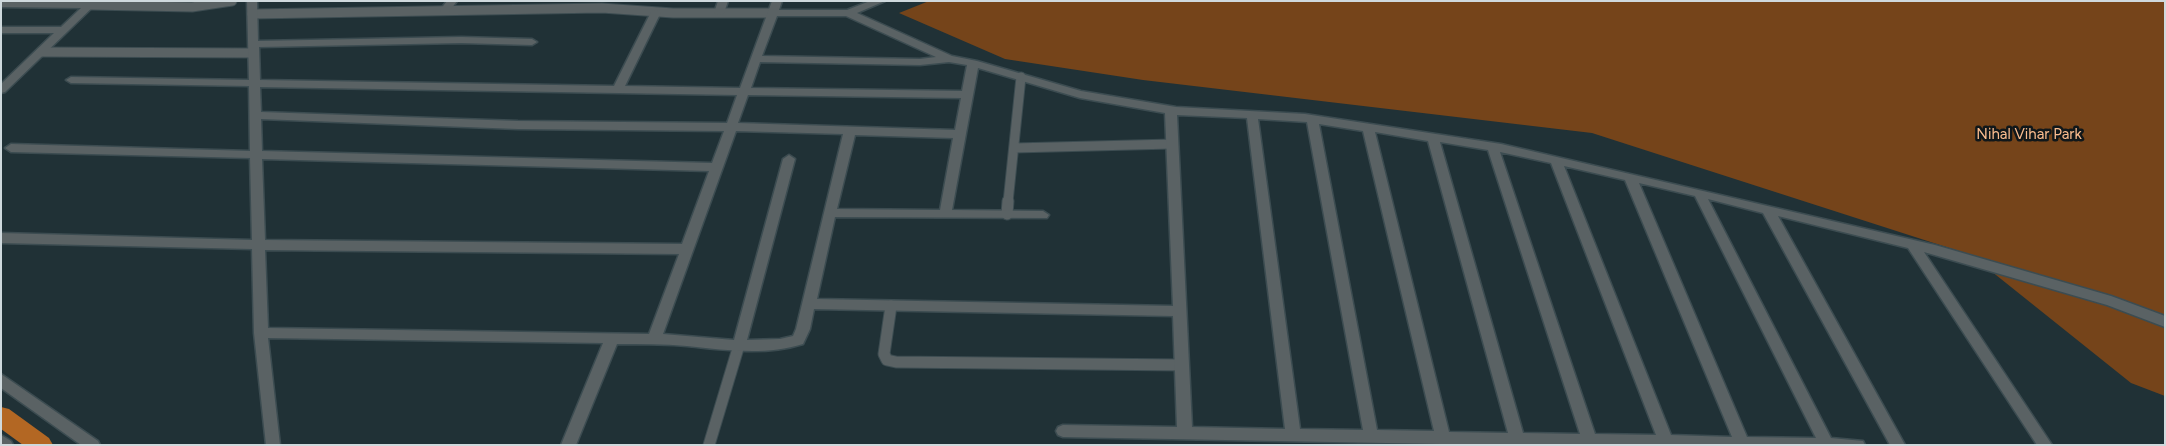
<!DOCTYPE html>
<style>
body{margin:0}
#map{position:relative;width:2166px;height:446px;overflow:hidden;background:#203136;font-family:Figtree,sans-serif}
canvas{display:block}
.frame{position:absolute;inset:0;border:2px solid #cfd9dd;pointer-events:none}
</style>
<div id="map">
<canvas width="2166" height="446"></canvas>
<div class="frame"></div>
</div>
<script>
const c = document.querySelector('canvas').getContext('2d');
c.lineJoin = 'round';
function fill(path, color) { c.fillStyle = color; c.fill(path, 'evenodd'); }
function stroke(path, color, width, dash) { c.strokeStyle = color; c.lineWidth = width; c.lineCap = dash ? 'butt' : 'round'; c.setLineDash(dash || []); c.stroke(path); }
function label(font, color, halo, rows, align = 'center') {
  c.font = font + ' Figtree,sans-serif'; c.lineWidth = 5; c.setLineDash([]); c.textBaseline = 'middle'; c.strokeStyle = halo; c.fillStyle = color; for (const [text, x, y, turn = 0] of rows) {
    c.save(); c.translate(x, y); c.rotate((+turn || 0) * Math.PI / 180); c.textAlign = isNaN(turn) ? turn : align; if (halo) c.strokeText(text, 0, 0); c.fillText(text, 0, 0); c.restore();
  }
}
fill(new Path2D(`
 M929 1H2165V396L2131 383 1971 255 1592 133 1143 80 1005 59 899 13Z`), '#75441a');
fill(new Path2D(`
 M1 407 9 409 49 438 53 445H23L1 429Z`), '#b36723');
const serviceFar1 = new Path2D(`
 M90 5 192 7 232 1
 M252 14 602 8 673 13H773
 M41 52 253 53
 M1014 148 1172 144
 M1008 202 1021 77`);
const service = new Path2D(`
 M1007 214 1008 201
 M891 306 884 354 887 360 896 362 1182 365
 M709 445 739 345`);
const minor = new Path2D(`
 M1 1 87 2 99 1 5 92 1 93V84L54 33H1V27H61L81 8 1 7Z
 M247 1H257L258 41 461 37 532 39 537 42 532 45 461 43 259 47 260 80 614 86 651 12 656 9 661 12 625 86 740 88 772 1H782L779 10H847L870 1H885L857 13 952 56 977 61 1081 91 1176 107 1305 114 1501 144 1935 245 2111 296 2165 316V327L2107 305 1924 252 2052 445H2037L1908 248 1778 216 1905 445H1890L1763 213 1708 199 1831 438 1863 441 1865 445H1493L1063 437 1058 435 1056 431 1058 427 1063 425 1177 427 1173 316 814 309 810 329 803 344C765 356 726 350 687 346 663 344 640 344 617 344L576 445H561L603 343 268 338 280 445H266L254 333 252 249 1 243V233L252 240 250 158 11 152 5 148 11 144 250 151 249 86 71 83 66 80 71 77 249 80ZM777 16H846L936 57 920 59 762 56ZM760 62 920 65 949 62 967 65 962 91 751 88ZM978 68 1080 98 1165 113 1173 306 817 299 835 217 1047 218 1049 215 1043 211 952 210ZM260 87 737 95 727 123 518 121 261 112ZM748 95 961 98 955 130 738 123ZM1177 115 1247 118 1285 429 1192 427ZM261 119 518 129 724 131 712 163 262 151ZM1258 119 1307 122 1363 430 1300 429ZM1319 124 1363 131 1434 431 1377 430ZM736 131 843 134 796 329 793 336 780 339 747 340 795 159 789 155 783 159 734 340 663 334ZM1375 132 1428 141 1508 433 1449 432ZM855 135 953 138 940 210 837 209ZM1440 142 1488 150 1580 434 1523 433ZM1500 152 1551 163 1656 435 1595 434ZM262 159 709 171 682 244 265 240ZM1564 166 1625 180 1732 437 1671 435ZM1639 183 1695 196 1816 438 1747 437ZM265 250 679 254 649 334 268 328Z
 M447 1H457L449 12H441L440 10Z
 M718 1H728L724 13 719 16 714 13Z`);
const tertiary = new Path2D(`
 M1 374 98 441 100 445H81L1 388Z
 M1 435 11 441 13 445H1Z`);
stroke(serviceFar1, '#3c4c51', 11);
stroke(service, '#3c4c51', 13);
stroke(minor, '#3c4c51', 3);
stroke(tertiary, '#3c4c51', 3);
stroke(serviceFar1, '#5a6264', 9);
stroke(service, '#5a6264', 11);
fill(minor, '#5a6264');
fill(tertiary, '#5a6264');
label('15px', '#fbbd8f', '#10171a', [
 ["Nihal Vihar Park",2029,135]
]);
</script>
